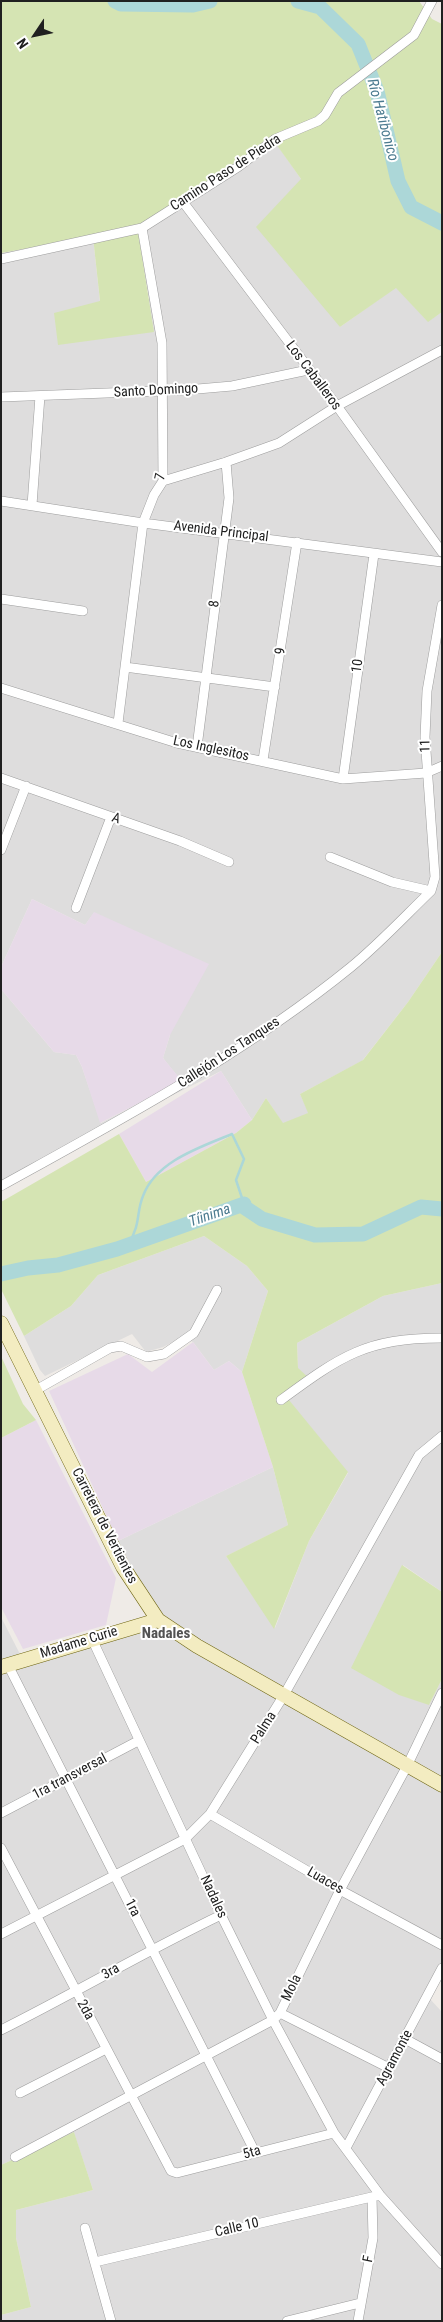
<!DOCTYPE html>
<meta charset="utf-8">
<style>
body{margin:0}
#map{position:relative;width:443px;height:2322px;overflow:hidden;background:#efebe7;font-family:"Roboto Condensed",sans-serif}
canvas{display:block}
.frame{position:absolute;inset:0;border:2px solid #202020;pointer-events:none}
.north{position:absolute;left:10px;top:10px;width:50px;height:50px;-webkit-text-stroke:4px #fff;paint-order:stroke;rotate:236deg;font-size:14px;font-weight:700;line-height:20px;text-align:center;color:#202020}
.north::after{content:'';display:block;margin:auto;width:18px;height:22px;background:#202020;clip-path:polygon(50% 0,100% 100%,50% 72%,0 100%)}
</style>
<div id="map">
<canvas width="443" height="2322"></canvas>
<div class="frame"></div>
<div class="north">N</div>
</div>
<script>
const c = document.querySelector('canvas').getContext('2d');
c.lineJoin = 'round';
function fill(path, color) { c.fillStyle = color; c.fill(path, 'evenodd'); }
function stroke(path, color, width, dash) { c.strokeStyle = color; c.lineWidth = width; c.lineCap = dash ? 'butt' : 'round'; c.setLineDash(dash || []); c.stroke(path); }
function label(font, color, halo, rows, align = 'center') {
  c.font = font + ' "Roboto Condensed",sans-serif'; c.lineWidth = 4; c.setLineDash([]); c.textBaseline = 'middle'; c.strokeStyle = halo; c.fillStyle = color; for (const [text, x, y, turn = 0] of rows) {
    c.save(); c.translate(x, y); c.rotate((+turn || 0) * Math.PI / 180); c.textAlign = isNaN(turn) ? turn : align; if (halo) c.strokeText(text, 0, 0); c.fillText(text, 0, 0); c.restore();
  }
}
fill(new Path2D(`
 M271 136 301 179 340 327 396 287 428 321 442 312V952L408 1002 362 1061 300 1094 309 1113 283 1124 266 1098 252 1120 221 1071 1 1181V989L54 1052 76 1055 82 1067 101 1123 181 1081 163 1058 170 1035 94 913 85 925 32 899 1 967V253L93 237 100 302 149 299 138 231Z
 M204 1236 247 1266 268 1291 242 1372 229 1361 214 1370 193 1342 183 1337 163 1347 146 1352 132 1334 45 1376 40 1370 24 1336 71 1306 98 1275Z
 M442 1283V1592L403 1565 429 1705 442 1679V1977L430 1999 442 2012V2321H1V2315L31 2307 16 2238V2210L93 2190 74 2133 1 2165V1617L22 1658 150 1620 118 1541 273 1467 288 1525 226 1556 275 1628 309 1541 348 1473 288 1400 298 1368 297 1343 383 1296Z`), '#dedddd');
fill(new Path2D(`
 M32 899 85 925 94 912 209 964 170 1035 163 1058 182 1081 100 1123 82 1067 76 1055 54 1052 1 989V967Z
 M221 1071 252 1120 236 1133 146 1182 119 1134Z
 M193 1342 214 1370 229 1361 242 1372 273 1467 118 1541 49 1391 128 1354 152 1372Z
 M36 1420 116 1578 106 1625 23 1649 1 1607V1438Z`), '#e7dae8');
fill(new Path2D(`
 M1 1H419L432 19 442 24V312L428 322 396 288 340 327 256 227 301 179 271 137 138 231 154 332 58 345 54 313 100 301 93 237 1 253Z
 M442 952V1283L383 1296 297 1343 298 1368 311 1380 289 1400 348 1472 309 1541 274 1629 226 1556 288 1525 273 1467 242 1372 268 1291 247 1266 204 1236 98 1275 71 1306 24 1336 1 1289V1202L119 1134 146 1182 236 1133 252 1120 266 1098 283 1123 308 1113 300 1094 363 1060 408 1002Z
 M1 1356 23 1404 36 1420 1 1438Z
 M402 1565 442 1592V1679L429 1705 399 1695 351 1668Z
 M74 2132 93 2190 16 2210V2238L31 2307 1 2315V2165Z`), '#d5e4b3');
stroke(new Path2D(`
 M129 1243C141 1223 136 1213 143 1196 156 1161 201 1147 232 1134L244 1159 236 1180 244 1204`), '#acd7d8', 2.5);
stroke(new Path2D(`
 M115 1 121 4 193 5 210 1
 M298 1 320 7 358 44 377 91 398 181 411 207 442 223
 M1 1274 28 1268 58 1265 117 1249 244 1204V1207L262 1219 315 1235 363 1234 421 1207 442 1209`), '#acd7d8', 15);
const street = new Path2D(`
 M183 202 337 406 442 552
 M1 259 142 228 238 167 275 139 318 121 325 115 338 93 414 35 432 1
 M1 397 186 390 232 386 308 370
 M163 481 226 462 279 443 337 406 442 350
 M1 501 143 523 442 562
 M32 505 40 396
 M1 599 83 611
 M125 667 275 687
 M1 688 177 743 343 779 426 773 442 766
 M118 723 143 523 154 495 163 481 162 343 142 228
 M197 747 229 498 226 462
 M263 760 297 542
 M1 778 180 841 229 862
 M343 779 374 554
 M1 850 26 786
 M330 857 392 882 431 891
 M76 908 111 817
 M1 1186C122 1119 244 1054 351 967 379 944 405 916 431 891L435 877 425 737 427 691 442 605
 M36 1390 110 1348 121 1346 147 1357 164 1354 194 1333 217 1290
 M281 1400C341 1356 366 1338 442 1338
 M92 1639 221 1915 273 2020 334 2133 380 2195 442 2264
 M8 1665 255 2152
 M1 1813 138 1741
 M210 1814 340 1890 442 1945
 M1 1848 171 2171 177 2173 334 2133
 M1 1934 185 1839 210 1814 284 1695 419 1455 442 1436
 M280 2013 389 2068
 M1 2030C75 1993 146 1951 221 1915
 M405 2039 442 2059
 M20 2093 106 2049
 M346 2148 442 1968
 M15 2157 273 2020 280 2013 340 1890 407 1766 442 1693
 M85 2228 111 2321
 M95 2262 380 2195
 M287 2321 360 2303
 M358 2321 373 2238 372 2197`);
const secondary = new Path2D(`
 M1 1323 123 1567 158 1620 197 1646 442 1785
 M1 1667 158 1620`);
stroke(street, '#9d9d9d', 10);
stroke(secondary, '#6d6411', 15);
stroke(street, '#fff', 9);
stroke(secondary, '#f3ecc1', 14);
label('14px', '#202020', '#fff', [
 ["Camino Paso de Piedra",226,173,-33],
 ["Los Caballeros",313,376,53],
 ["Santo Domingo",156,391,-3],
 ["7",161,477,-78],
 ["Avenida Principal",221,532,7],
 ["8",215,604,-83],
 ["9",281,651,-82],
 ["10",358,666,-82],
 ["11",426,746,-91],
 ["Los Inglesitos",211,749,12],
 ["A",116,819,19],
 ["Callejón Los Tanques",229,1053,-33],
 ["Carretera de Vertientes",104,1526,63],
 ["Madame Curie",79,1643,-17],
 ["Palma",264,1728,-58],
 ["1ra transversal",70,1777,-28],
 ["Luaces",325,1881,30],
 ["Nadales",213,1897,65],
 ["1ra",132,1908,63],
 ["3ra",111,1972,-30],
 ["Mola",292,1988,-64],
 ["2da",85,2010,61],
 ["Agramonte",395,2058,-62],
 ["5ta",252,2153,-15],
 ["Calle 10",237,2228,-13],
 ["F",369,2259,-79]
]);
label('italic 15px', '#4c7b90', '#fff', [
 ["Río Hatibonico",382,120,75],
 ["Tíinima",210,1216,-19]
]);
label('bold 15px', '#535353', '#fff', [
 ["Nadales",166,1634]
]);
</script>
